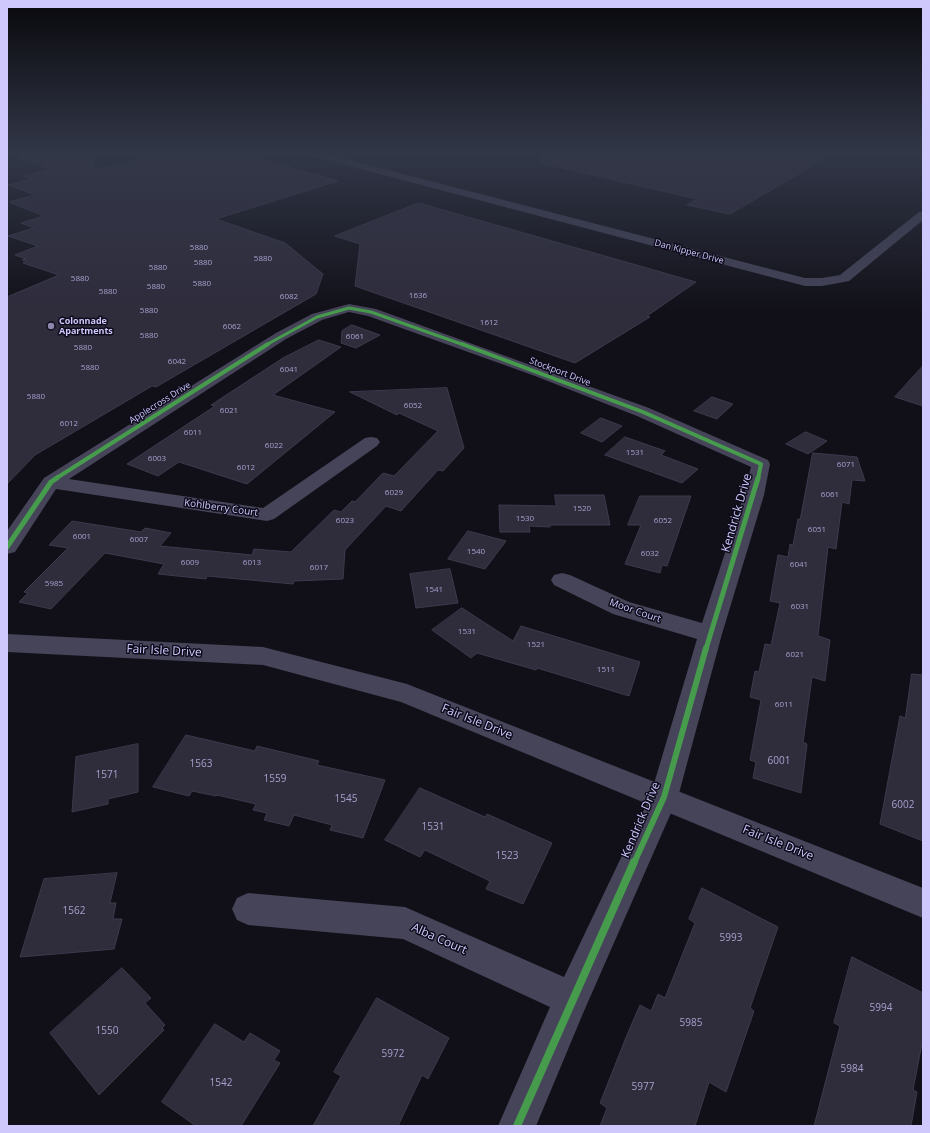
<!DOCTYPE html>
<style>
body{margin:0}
#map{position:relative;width:930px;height:1133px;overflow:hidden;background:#111018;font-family:"Open Sans",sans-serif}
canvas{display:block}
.frame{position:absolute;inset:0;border:8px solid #cec8fd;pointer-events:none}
</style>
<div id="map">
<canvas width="930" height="1133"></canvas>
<div class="frame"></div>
</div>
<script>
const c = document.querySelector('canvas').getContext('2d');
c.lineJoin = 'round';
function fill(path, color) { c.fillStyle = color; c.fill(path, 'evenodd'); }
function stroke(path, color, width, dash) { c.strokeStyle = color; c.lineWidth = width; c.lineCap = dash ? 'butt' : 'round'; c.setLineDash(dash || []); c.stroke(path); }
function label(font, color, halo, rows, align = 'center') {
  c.font = font + ' "Open Sans",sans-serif'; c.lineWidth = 3; c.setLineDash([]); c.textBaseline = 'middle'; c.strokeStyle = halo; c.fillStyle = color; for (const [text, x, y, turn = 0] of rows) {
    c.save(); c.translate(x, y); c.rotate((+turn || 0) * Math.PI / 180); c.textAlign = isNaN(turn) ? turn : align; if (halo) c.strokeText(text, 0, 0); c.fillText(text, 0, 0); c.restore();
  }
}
const building = new Path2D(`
 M20 155H93L95 170 154 155H250L338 181 216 219 285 243 323 274 316 294 156 387 152 386 35 455 7 484V297L59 275 23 263 27 261 22 260 26 259 15 255 38 246 8 236 34 228 21 223 44 216 9 202 35 195 8 185 32 179 24 176 51 169 19 158Z
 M542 155H831L730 214 687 205 697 199 541 163Z
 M419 203 696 282 647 316 650 317 575 363 355 286 360 244 335 236Z
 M352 325 380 335 356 348 341 343 342 331Z
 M319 340 341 347 273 395 335 412 247 484 179 462 158 476 127 464 215 406 211 405 283 358Z
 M923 366V406L895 397Z
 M447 388 464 448 443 471 438 470 401 511 386 506 345 550 343 579 294 581 293 584 207 576 206 579 158 574 164 564 105 553 51 609 19 602 28 593 24 592 68 548 49 545 72 521 141 532 145 528 171 533 160 546 252 555 254 549 291 552 334 510 341 512 352 501 355 502 383 473 394 476 438 431 399 413 397 415 350 392Z
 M712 397 733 404 717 419 694 411Z
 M601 418 622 426 602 442 581 433Z
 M806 432 827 441 808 454 786 444Z
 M625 437 665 451 661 455 698 469 682 483 605 455Z
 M813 453 857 457 865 481 852 480 849 504 842 502 836 549 828 547 818 636 830 640 825 681 812 677 803 742 807 744 801 793 753 778 756 762 750 760 761 700 750 697 755 671 759 672 765 644 771 645 780 603 770 601 778 555 788 557 790 544 793 545 798 519H800Z
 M555 495H604L610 525H550V527L529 526 530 532H500L499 505 556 506Z
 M640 496H691L667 566 662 565 660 573 625 564 641 525H628Z
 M468 531 506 541 485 569 448 559Z
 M450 569 458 603 416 608 410 574Z
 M462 608 513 641 521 626 640 662 629 696 537 668 536 670 477 653 471 658 432 630Z
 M912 674 923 675V841L880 824 900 716 905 718Z
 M186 735 255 751 257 746 319 761 317 765 385 780 363 838 330 830 332 825 294 815 289 826 264 820 267 813 253 810 256 804 217 795 216 796 192 791 189 796 153 787Z
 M138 744V792L108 799V804L72 812 76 757Z
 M420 788 485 817 487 814 552 843 523 904 486 889 490 881 425 850 420 857 385 840Z
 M117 873 110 903H116L113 919H122L114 949 20 957 44 879Z
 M702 888 778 927 750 1008 754 1011 726 1092 709 1082 695 1126H600L607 1108 600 1103 627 1035 640 1005 651 1011 658 994 665 998 695 923 689 919Z
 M852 957 923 993V1038L913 1090 917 1092 911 1126H814L840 1026 834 1023Z
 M122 968 151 998 145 1003 165 1025 162 1028 164 1030 99 1095 50 1033Z
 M377 998 449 1038 428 1079 422 1075 398 1126H313L341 1076 334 1072Z
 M215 1024 244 1042 250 1033 280 1051 274 1060 280 1063 241 1126H196L162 1102Z`);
fill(building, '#2f2c3c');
stroke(building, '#3c3a4c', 1);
fill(new Path2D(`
 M349 304 376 309 649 408 768 460 770 464 764 495 722 634 678 797 584 1011 536 1126H498L550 1007 403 939 248 925 237 920 232 909 237 898 248 893 405 907 564 977 650 797 697 639 613 614 554 585 551 580 554 575 562 573 570 575 629 602 702 623 744 495 751 467 637 416 535 376 368 316 349 312 322 320 286 339 69 479 263 508 365 438 371 437 377 438 380 442 377 446 274 519 267 521 56 489 15 552 7 554V531L44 478 276 333 312 314Z`), '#454459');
fill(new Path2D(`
 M313 155H330L805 278H822L840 275 919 212 923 211V220L849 281 822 286H805L315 157Z
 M7 634 263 647 407 684 923 888V918L401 702 263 665 7 652Z`), '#454459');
stroke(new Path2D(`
 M266 345 317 317 349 308 371 312 464 345`), '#469c4c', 3);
stroke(new Path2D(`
 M462 344 643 412 761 464 758 479
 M55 479 268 344`), '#469c4c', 4);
stroke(new Path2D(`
 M7 547 51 482 57 478
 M706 649 758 478`), '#469c4c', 5);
stroke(new Path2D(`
 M634 863 664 797 706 648`), '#469c4c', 6);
stroke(new Path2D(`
 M517 1126 634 862`), '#469c4c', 8);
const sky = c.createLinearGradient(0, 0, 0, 314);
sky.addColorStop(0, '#09090d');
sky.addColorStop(0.49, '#323748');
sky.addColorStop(1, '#32374800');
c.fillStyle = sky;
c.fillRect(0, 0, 930, 314);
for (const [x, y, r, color] of [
 [51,326,4,"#8c88ad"]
]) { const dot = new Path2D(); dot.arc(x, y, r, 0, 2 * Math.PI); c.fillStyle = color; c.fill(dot); stroke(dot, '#0e0c1b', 1.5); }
label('8px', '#a6a1cd', null, [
 ["5880",199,248],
 ["5880",263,259],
 ["5880",203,263],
 ["5880",158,268],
 ["5880",80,279],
 ["5880",202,284],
 ["5880",156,287],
 ["5880",108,292],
 ["1636",418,296],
 ["6082",289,297],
 ["5880",149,311],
 ["1612",489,323],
 ["6062",232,327],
 ["5880",149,336],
 ["6061",355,337],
 ["5880",83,348],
 ["6042",177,362],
 ["5880",90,368],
 ["6041",289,370],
 ["5880",36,397],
 ["6052",413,406],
 ["6021",229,411],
 ["6012",69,424],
 ["6011",193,433],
 ["6022",274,446],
 ["1531",635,453],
 ["6003",157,459],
 ["6071",846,465],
 ["6012",246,468],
 ["6029",394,493],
 ["6061",830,495],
 ["1520",582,509],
 ["1530",525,519],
 ["6023",345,521],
 ["6052",663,521],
 ["6051",817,530],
 ["6001",82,537],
 ["6007",139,540],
 ["1540",476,552],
 ["6032",650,554],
 ["6009",190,563],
 ["6013",252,563],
 ["6041",799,565],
 ["6017",319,568],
 ["5985",54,584],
 ["1541",434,590],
 ["6031",800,607],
 ["1531",467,632],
 ["1521",536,645],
 ["6021",795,655],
 ["1511",606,670],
 ["6011",784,705]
]);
label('9px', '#cec8fd', '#0e0c1b', [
 ["Dan Kipper Drive",689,252,15],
 ["Stockport Drive",560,372,21],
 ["Applecross Drive",160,403,-32]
]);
label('bold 9px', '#cec8fd', '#0e0c1b', [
 ["Colonnade",59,321],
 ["Apartments",59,331]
], 'left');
label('10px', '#cec8fd', '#0e0c1b', [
 ["Kohlberry Court",221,508,8],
 ["Moor Court",635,611,19]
]);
label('10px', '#a6a1cd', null, [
 ["6001",779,761],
 ["1563",201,764],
 ["1571",107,775],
 ["1559",275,779],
 ["1545",346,799],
 ["6002",903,805],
 ["1531",433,827],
 ["1523",507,856],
 ["1562",74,911],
 ["5993",731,938],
 ["5994",881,1008],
 ["5985",691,1023],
 ["1550",107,1031],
 ["5972",393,1054],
 ["5984",852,1069],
 ["1542",221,1083],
 ["5977",643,1087]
]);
label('12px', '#cec8fd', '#0e0c1b', [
 ["Kendrick Drive",737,513,-74],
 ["Fair Isle Drive",164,651,3],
 ["Fair Isle Drive",477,722,22],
 ["Kendrick Drive",641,820,-67],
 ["Fair Isle Drive",778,843,22],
 ["Alba Court",439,939,24]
]);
</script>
